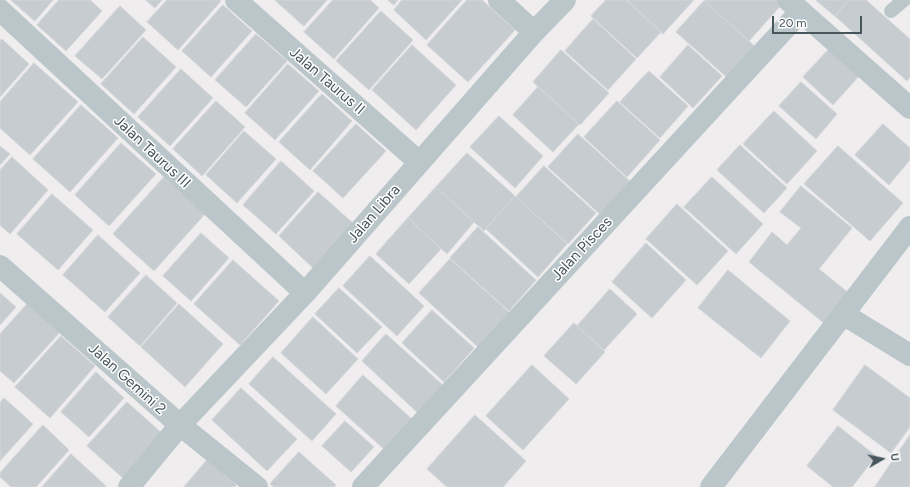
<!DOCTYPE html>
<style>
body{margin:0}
#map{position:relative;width:910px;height:487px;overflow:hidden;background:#f0edee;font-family:Figtree,sans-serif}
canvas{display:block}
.north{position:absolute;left:862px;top:439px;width:40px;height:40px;-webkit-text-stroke:3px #fff;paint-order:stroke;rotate:81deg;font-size:11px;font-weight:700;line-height:16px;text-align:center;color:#47565a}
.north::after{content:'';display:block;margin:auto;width:14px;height:18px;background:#47565a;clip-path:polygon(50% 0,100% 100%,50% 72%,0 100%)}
.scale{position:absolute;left:772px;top:16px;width:90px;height:18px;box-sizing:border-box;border:2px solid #47565a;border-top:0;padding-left:5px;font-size:12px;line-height:14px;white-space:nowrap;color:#47565a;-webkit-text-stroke:3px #fff;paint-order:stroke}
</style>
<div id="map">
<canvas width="910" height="487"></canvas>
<div class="north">U</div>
<div class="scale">20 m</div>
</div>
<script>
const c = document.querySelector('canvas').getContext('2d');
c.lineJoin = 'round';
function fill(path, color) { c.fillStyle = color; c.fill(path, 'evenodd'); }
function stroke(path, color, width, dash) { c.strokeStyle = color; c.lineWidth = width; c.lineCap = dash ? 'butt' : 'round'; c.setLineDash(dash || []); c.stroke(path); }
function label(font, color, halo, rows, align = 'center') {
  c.font = font + ' Figtree,sans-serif'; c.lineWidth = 3; c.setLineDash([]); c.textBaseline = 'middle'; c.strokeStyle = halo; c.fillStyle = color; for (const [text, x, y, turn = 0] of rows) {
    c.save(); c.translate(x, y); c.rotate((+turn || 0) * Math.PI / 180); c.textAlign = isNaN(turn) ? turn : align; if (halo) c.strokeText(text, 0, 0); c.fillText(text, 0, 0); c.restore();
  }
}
const building = new Path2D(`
 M11 0H53L35 21Z
 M59 0H90L102 11 66 51 37 25Z
 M146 0H162L155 8Z
 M167 0H220L221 1 178 50 147 22Z
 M275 0H327L304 26Z
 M333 0H370L379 8 334 59 304 32Z
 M388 0H398L394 5Z
 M402 0H462L426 40 394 10Z
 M467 0H482L515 30 468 82 427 45Z
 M606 0H626L661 32 637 58 591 16Z
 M627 0H693V1L663 34Z
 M705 0H780L783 3 749 41 704 1Z
 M816 0H849L835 16Z
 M849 0H866L910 39V77L907 81 835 16Z
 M704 1 759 50 731 81 676 32Z
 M223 5 252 31 211 77 182 51Z
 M120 6 146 30 102 79 75 56Z
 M381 11 413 40 369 90 336 61Z
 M593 19 636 59 608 90 565 51Z
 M256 34 287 61 246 107 215 80Z
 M143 37 176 67 134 114 101 84Z
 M2 39 29 64 0 97V41Z
 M412 45 456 85 416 130 372 90Z
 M688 45 722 76 693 108 660 77Z
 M831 47 861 74 833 105 803 77Z
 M561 50 609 93 580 125 533 82Z
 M34 63 78 102 30 155 0 128V102Z
 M288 64 319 91 275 140 245 113Z
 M181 69 213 98 170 146 138 117Z
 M649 71 688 106 660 138 620 102Z
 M801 82 837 114 816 139 779 106Z
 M538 87 579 124 553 152 513 115Z
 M322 94 352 121 310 170 279 142Z
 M216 101 245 127 202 176 173 149Z
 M617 101 660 140 627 177 584 137Z
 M81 105 118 138 70 192 33 159Z
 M774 111 817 151 787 184 743 144Z
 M499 116 543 156 515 188 470 147Z
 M356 124 386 151 343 198 313 171Z
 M883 124 910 148V160L889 185 855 155Z
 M244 131 276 159 237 203 206 175Z
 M578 134 632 183 602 216 548 167Z
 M121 143 156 174 109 226 75 195Z
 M740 145 787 188 764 213 717 170Z
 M0 146 10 154 0 165Z
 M838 146 903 203 870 241 804 184Z
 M467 153 515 196 484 231 436 187Z
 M12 157 48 190 10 234 0 225V170Z
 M281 161 314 191 276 234 243 205Z
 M544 166 596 213 568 244 516 197Z
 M164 177 205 214 154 271 113 234Z
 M712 177 763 224 736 254 684 207Z
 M801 186 852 228 819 269 850 294 825 324 749 262 772 232 787 245 801 228 780 212Z
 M436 187 474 222 447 254 408 218Z
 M318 192 354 224 314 269 279 236Z
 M52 194 93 230 58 270 17 234Z
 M515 196 567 244 538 277 486 229Z
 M677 204 728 251 697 285 646 239Z
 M408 218 441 249 409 284 376 254Z
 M478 227 536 280 509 311 450 258Z
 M201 233 229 258 191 301 163 276Z
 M98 235 140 273 105 312 63 275Z
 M646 243 686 280 652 318 612 282Z
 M370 256 424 306 397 336 343 286Z
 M450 259 511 314 479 348 419 293Z
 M233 260 279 301 240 345 194 304Z
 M728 270 790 321 761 358 698 308Z
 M146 275 177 303 140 346 108 317Z
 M339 288 382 327 357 353 315 314Z
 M610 289 637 314 604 350 577 326Z
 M0 293 16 307 0 325Z
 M29 302 61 331 14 383 0 371V334Z
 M179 304 223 344 185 387 141 347Z
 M432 310 474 348 444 382 402 343Z
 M313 317 358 359 326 394 281 353Z
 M574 323 605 352 576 384 544 356Z
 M386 334 445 387 420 415 362 361Z
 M61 336 95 366 50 418 15 387Z
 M273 357 336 414 312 441 249 384Z
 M532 365 569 399 523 450 486 416Z
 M865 365 910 398V427L891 453 833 410Z
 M96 372 124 398 89 437 61 412Z
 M363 375 413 420 386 451 336 406Z
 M241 388 297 439 267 471 212 420Z
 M4 398 33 424 0 461V403Z
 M127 402 164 435 124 479 87 446Z
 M475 415 526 461 503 487H447L427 469Z
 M345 421 374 447 351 472 322 446Z
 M43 425 69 450 36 487H11L0 477V473Z
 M838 426 876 456 852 487H833L807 466Z
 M910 435V487H875Z
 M299 452 336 485 334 487H274L270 484Z
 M71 454 106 486V487H42Z
 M208 459 236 485 235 487H184Z`);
fill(building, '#c7ccd0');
stroke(building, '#d2d6d9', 1);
stroke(new Path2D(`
 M891 11 904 0`), '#bac6ca', 14);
stroke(new Path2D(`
 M236 0 419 162
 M499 0 534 32
 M788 0 910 108
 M0 10 305 293
 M0 266 180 425 257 487
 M843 314 910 355
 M129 487 180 425 305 293 534 32 565 0
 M363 487 801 11
 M711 487 910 227`), '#bac6ca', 22);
label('15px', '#47565a', '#fff', [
 ["Jalan Taurus II",327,81,41],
 ["Jalan Taurus III",152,152,43],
 ["Jalan Libra",374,214,-49],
 ["Jalan Pisces",582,249,-47],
 ["Jalan Gemini 2",127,379,42]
]);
</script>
